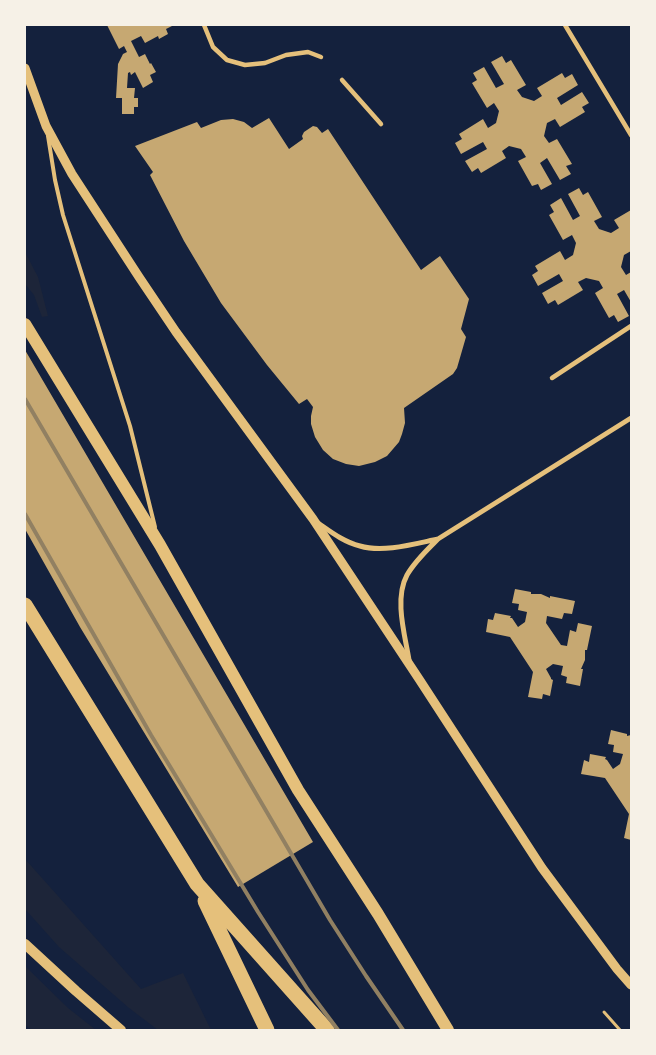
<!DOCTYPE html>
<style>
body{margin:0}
#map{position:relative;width:656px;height:1055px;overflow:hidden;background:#14213d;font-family:"Varela Round",sans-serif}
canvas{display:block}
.frame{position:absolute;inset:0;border:26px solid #f6f1e7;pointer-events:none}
</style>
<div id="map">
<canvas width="656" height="1055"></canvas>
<div class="frame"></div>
</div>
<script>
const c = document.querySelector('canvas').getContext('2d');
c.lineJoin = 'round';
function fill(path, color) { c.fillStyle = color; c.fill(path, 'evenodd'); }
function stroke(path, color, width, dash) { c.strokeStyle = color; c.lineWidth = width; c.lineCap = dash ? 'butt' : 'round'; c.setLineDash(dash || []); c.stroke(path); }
fill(new Path2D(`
 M25 252 38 277 48 316 42 317 34 295 25 284Z
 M25 859 141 989 183 973 211 1030H158L129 1008 59 947 25 909Z
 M25 966 68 1008 96 1030H32L25 1025Z`), '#1d2539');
fill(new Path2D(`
 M107 25H174L166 29 168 34 159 39 158 36 145 43 141 36 131 41 139 57 145 54 150 64 151 63 156 72 150 75 153 82 143 88 135 72 131 75 130 72 128 73 127 88H135L134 98H138V107H134V114H122V98H116L118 64 123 54 127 52 124 46 119 49Z
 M502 56 506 63 511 60 526 85 517 90 522 97 534 101 542 96 537 88 562 73 565 78 572 74 578 85 557 98 561 105 582 92 589 103 582 107 585 112 560 127 555 119 547 123 544 136 549 143 557 139 572 164 566 166 571 174 560 180 547 158 540 163 552 184 541 190 538 184 532 186 518 161 526 157 521 149 509 146 502 151 506 158 481 173 478 168 472 172 465 161 487 149 483 142 461 154 455 143 462 139 459 134 483 119 488 128 496 123 499 111 494 103 487 108 472 83 477 80 473 73 484 67 496 88 504 84 491 62Z
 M269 118 289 149 303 139 302 136 304 132 313 126 317 127 322 133 328 129 421 270 440 256 469 299 461 329 466 337 457 368 453 374 404 408 405 423 402 434 399 442 387 456 375 462 359 466 346 464 333 459 323 450 315 437 311 424V416L313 407 307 399 299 404 267 365 221 303 184 241 150 175 153 172 135 146 197 122 201 128 221 120 233 119 244 122 252 128Z
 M579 188 583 195 588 192 602 217 594 221 599 229 611 233 619 228 614 220 631 210V251L624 255 621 267 626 275 631 272V302L624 290 617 294 629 316 618 322 614 315 609 318 595 293 603 288 599 281 586 278 578 282 583 290 558 305 555 300 548 304 542 293 563 281 559 274 538 286 532 275 538 271 535 266 560 251 565 260 573 255 576 243 572 235 563 240 549 215 554 212 550 205 561 198 573 220 580 216 568 194Z
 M25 350 313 842 238 887 80 627 25 529Z
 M515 589 531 592V594H541L550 598V596L575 601 572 614 564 613 562 619 547 616 546 623 561 645 567 646 570 630 576 632 578 623 592 626 587 650H585V660L581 669H583L580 686 566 683 567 677 561 675 563 666 553 664 546 669 551 678V679L553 680 550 696 543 694 542 699 528 697 533 672 510 637 486 632 488 619 493 620 495 613 511 616 510 618H512L518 627 525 622 527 612 518 610 519 604 512 603Z
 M611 730 627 734V736L631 735V840L624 838 629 814 605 778 581 774 584 760 589 762 590 754 606 757 605 759 607 760 613 769 620 764 623 754 613 752 614 745 608 744Z`), '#c6a872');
stroke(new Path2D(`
 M604 1012 620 1030`), '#e5c07b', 3);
stroke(new Path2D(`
 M48 136 55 180 63 215 130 426 155 527`), '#e5c07b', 4);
stroke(new Path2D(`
 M204 25 213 47 227 60 245 65 265 63 286 55 308 52 321 57
 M565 25 631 135
 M342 80 381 124
 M552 378 631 326`), '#e5c07b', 4.5);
stroke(new Path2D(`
 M318 523C331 532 344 542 360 546 383 553 414 544 438 539
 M409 660C405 635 394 599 407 575 415 561 427 550 438 539L631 418`), '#e5c07b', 5);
stroke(new Path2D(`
 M25 68 46 126 72 174 139 277 176 332 313 519 419 679 542 868 617 969 631 985`), '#e5c07b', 9);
stroke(new Path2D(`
 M25 944 76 991 121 1030`), '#e5c07b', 10);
stroke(new Path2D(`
 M25 324 160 545 298 790 378 914 448 1030`), '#e5c07b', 12);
stroke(new Path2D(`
 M25 605 197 884 327 1030
 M205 901 267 1030`), '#e5c07b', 15);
stroke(new Path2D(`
 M25 399 330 920 366 976 403 1030
 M25 514 151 735 258 912 308 990 338 1030`), '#918062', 4);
</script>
